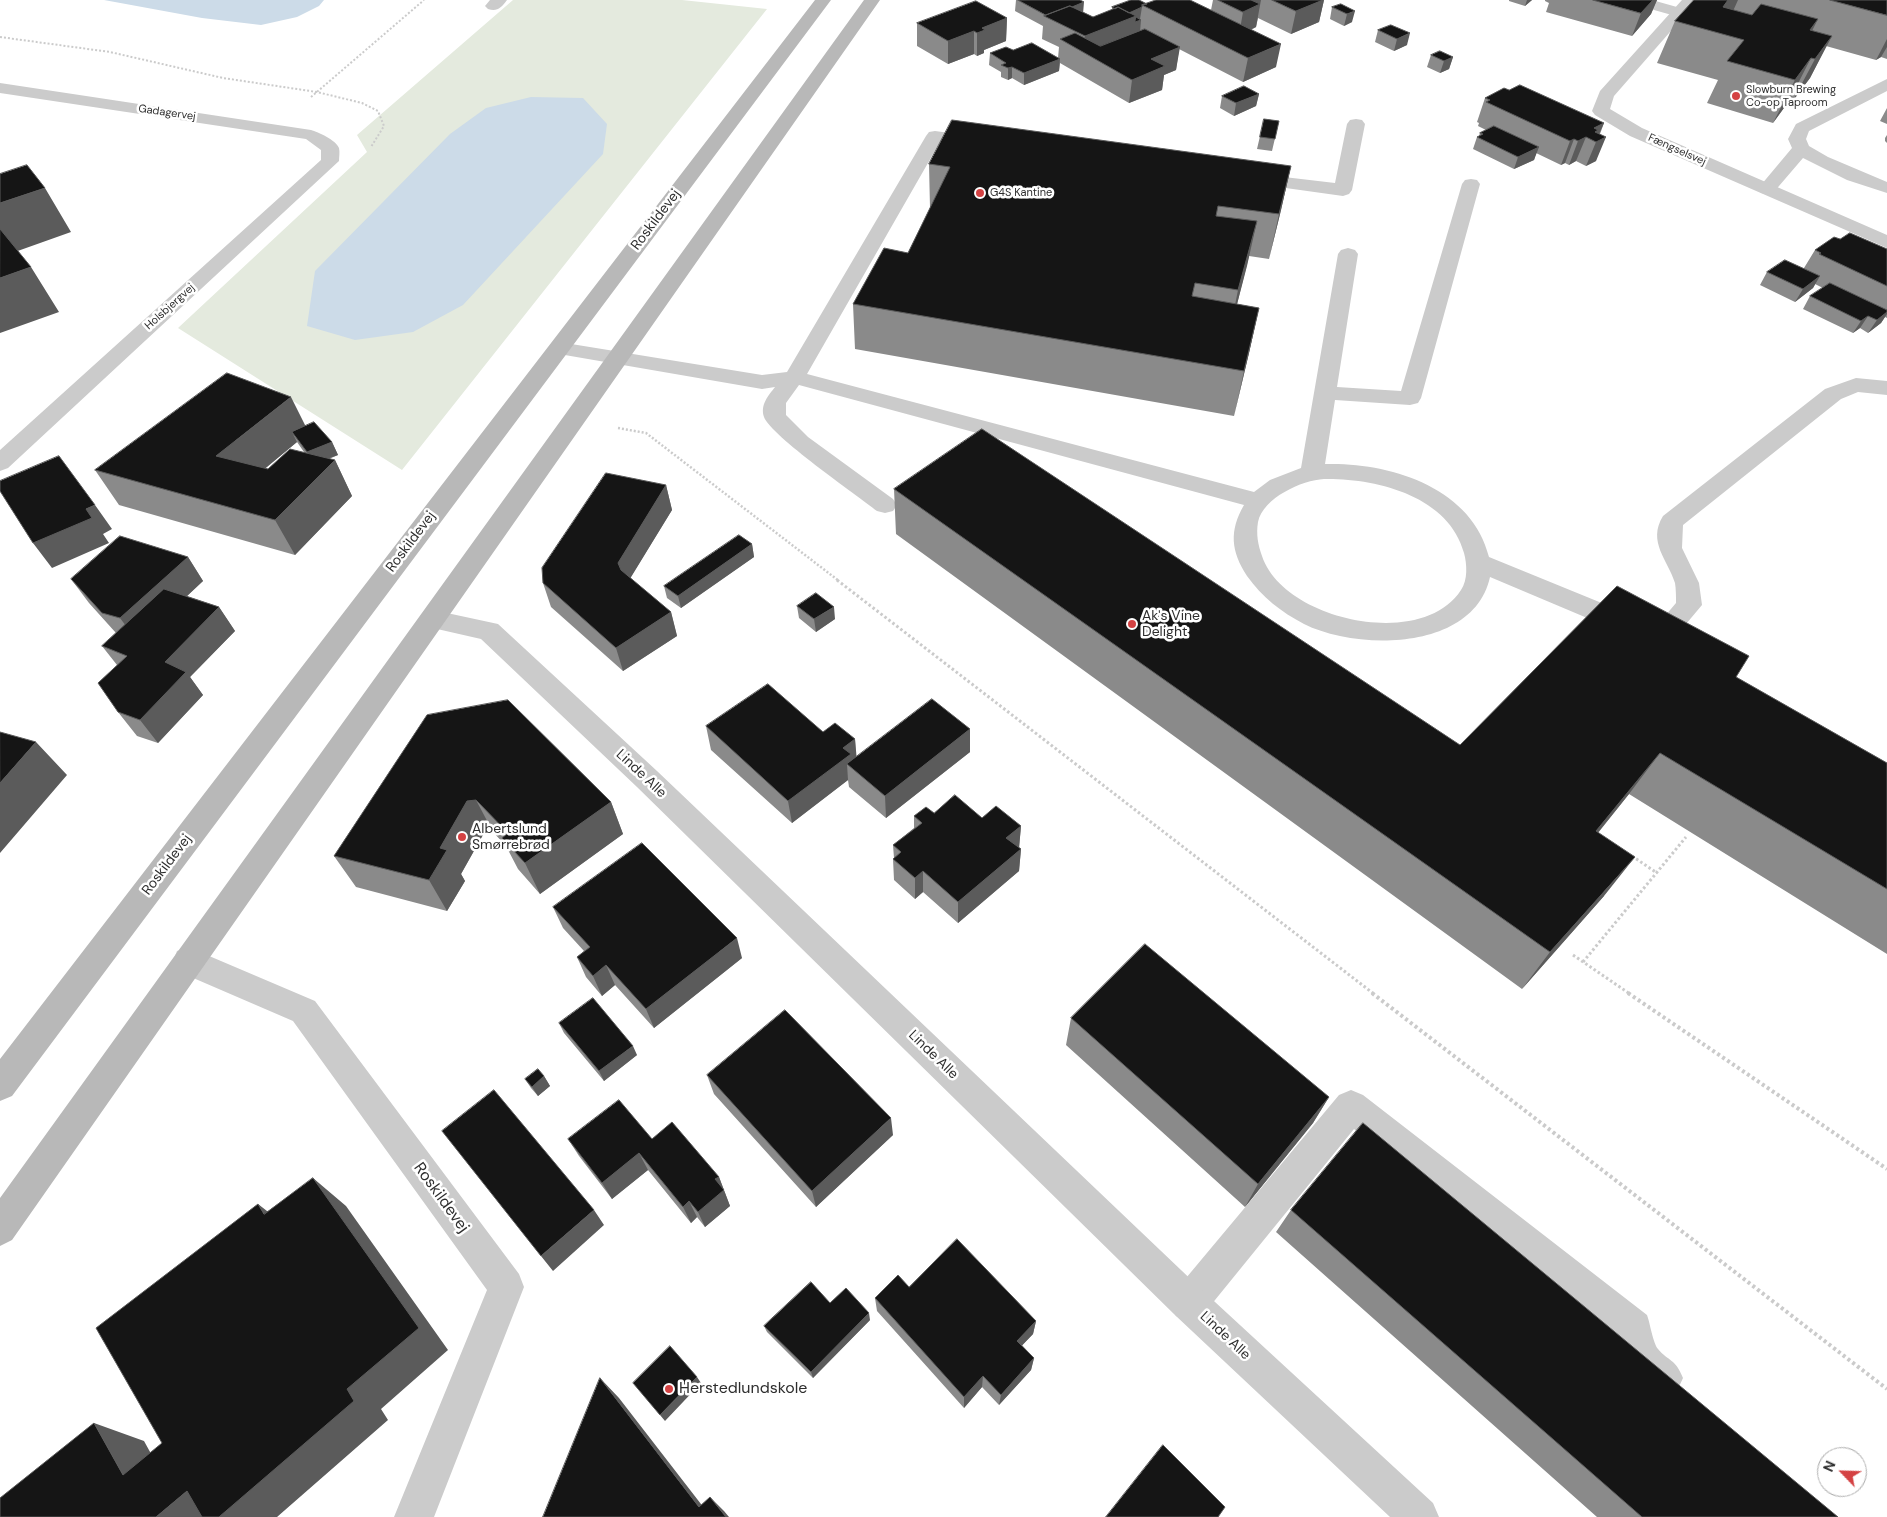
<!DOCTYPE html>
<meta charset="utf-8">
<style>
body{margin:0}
#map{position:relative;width:1887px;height:1517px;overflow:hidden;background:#fff;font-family:"DM Sans",sans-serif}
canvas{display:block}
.north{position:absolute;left:1817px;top:1447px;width:50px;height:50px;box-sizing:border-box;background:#fff;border:1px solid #ababab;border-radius:50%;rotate:294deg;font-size:14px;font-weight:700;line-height:20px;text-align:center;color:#2e2e2e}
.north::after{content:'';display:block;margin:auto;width:18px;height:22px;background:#d44243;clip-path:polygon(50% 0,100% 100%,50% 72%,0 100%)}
</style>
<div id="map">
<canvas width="1887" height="1517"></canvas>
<div class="north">N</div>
</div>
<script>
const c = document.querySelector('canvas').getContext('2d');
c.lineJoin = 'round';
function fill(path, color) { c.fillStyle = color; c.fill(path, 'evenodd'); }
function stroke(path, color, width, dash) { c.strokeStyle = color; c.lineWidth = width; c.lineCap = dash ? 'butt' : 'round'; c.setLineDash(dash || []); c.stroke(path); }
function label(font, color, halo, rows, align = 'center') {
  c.font = font + ' "DM Sans",sans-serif'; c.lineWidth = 5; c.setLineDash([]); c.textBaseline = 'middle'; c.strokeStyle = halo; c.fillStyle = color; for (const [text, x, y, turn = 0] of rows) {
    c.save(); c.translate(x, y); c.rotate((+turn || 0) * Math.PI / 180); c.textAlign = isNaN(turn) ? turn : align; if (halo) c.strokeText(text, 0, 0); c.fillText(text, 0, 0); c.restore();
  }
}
fill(new Path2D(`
 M513 0H682L767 9 402 470 178 328 367 152 357 135Z`), '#e4eade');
fill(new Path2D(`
 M104 0H324L319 6 297 17 261 25 202 18Z
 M531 97 583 98 607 124 603 154 463 305 413 332 355 340 307 326 315 271 450 134 486 108Z`), '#ccdbe8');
stroke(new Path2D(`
 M0 37 110 52 223 78 317 92 362 103 378 111 384 126 371 147
 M311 97 424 0`), '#cbcbcb', 2, [2, 2]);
stroke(new Path2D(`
 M618 428 646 433 839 581`), '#cbcbcb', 2.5, [2, 2]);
stroke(new Path2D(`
 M837 580 1374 994
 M1632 856 1657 873
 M1573 955 1630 994
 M1583 962 1686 837`), '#cbcbcb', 3, [2.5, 2.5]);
stroke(new Path2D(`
 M1372 993 1887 1389
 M1628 993 1887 1169`), '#cbcbcb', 4, [3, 3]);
fill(new Path2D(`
 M1626 0H1652L1684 9 1687 12 1684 15 1679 17 1629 3Z
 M1887 79V91L1809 131 1806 139 1809 146 1828 157 1887 182V193L1847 180 1803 158 1773 193 1767 194 1761 193 1758 189 1761 185 1792 148 1788 139 1796 124Z
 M1356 119 1362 120 1365 124 1352 190 1349 194 1343 196 1250 183 1244 182 1241 178 1244 174 1250 173 1335 183 1347 124 1350 120Z
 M935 131 979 137 985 138 988 142 985 146 979 147 940 142 807 374 1254 492 1270 480 1301 468 1338 254 1341 250 1348 248 1355 250 1358 254 1337 387 1401 391 1462 184 1465 180 1471 179 1477 180 1480 184 1421 398 1418 403 1410 405 1335 400 1325 464C1389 462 1472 487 1489 557L1636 617 1640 624 1636 631 1627 633 1618 631 1490 577C1474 651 1358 651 1304 624 1281 612 1262 597 1247 576 1231 551 1229 531 1244 505L799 385 786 403V415L808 437 893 499 897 505 893 511 885 513 877 511C857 495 771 436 764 417 760 405 768 396 775 387L762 389 559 354 552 352 549 348 552 344 559 342 762 375 787 372 926 136 929 132ZM1324 479C1376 478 1449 496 1464 553 1467 564 1468 580 1461 590 1422 651 1283 620 1262 556 1258 545 1256 534 1258 522 1263 498 1302 480 1324 479Z
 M1856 378 1887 381V395L1858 392 1841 399 1683 525 1682 548 1699 583 1702 605 1665 649 1656 652 1647 649 1643 642 1676 603C1676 597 1676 589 1675 583 1668 560 1647 542 1663 516L1825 389Z
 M1351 1090 1363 1095 1647 1315C1650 1323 1653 1343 1658 1349 1669 1362 1675 1358 1683 1378L1677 1391 1664 1397C1633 1384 1624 1370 1618 1338L1354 1129 1202 1316 1189 1321 1176 1316 1171 1303 1176 1290 1339 1095Z`), '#cbcbcb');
fill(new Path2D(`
 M490 0H507C501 8 497 12 488 9L485 6Z
 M1682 0H1698L1614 96 1610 109 1642 128 1887 235V248L1630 136 1595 115 1592 111 1600 91Z
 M0 83 311 130C318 132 336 140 339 148 340 152 339 157 339 161L8 468 0 471V450L321 160V150L306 139 0 93Z
 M433 610 498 624 657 771 1202 1290 1433 1503 1439 1517H1390L1176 1316 637 787 481 639 424 626 420 619 424 612Z
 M188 947 315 1001 519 1274 524 1287 434 1517H394L487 1290 293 1021 177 971 173 961 177 951Z`), '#cbcbcb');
fill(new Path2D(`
 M815 0H831L12 1096 0 1101V1059Z
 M864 0H880L12 1240 0 1246V1198Z`), '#b8b8b8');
fill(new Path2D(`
 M1016 0H1080L1083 12 1093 17 1112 10V7L1147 4 1211 10 1213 0H1324L1319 22 1291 34 1258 18 1256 27 1251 30 1276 67 1243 82 1179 49 1176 70 1164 75 1162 90 1129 103 1060 63 1059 71 1024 85 1012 78 1008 80 1001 77V72L989 65 990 53 1013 50 1058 58 1059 47 1042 39 1043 26 1015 11Z
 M1509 0H1532L1525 6 1509 1Z
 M1545 0H1657L1651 14 1632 36 1546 12 1549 3 1545 1Z
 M1694 0H1887V59L1881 57 1876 60 1826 46 1810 78 1792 102 1789 101 1773 123 1707 103 1718 80 1657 63 1675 21Z
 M1341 4 1352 22 1344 26 1330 19 1332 7Z
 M1007 18 1006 41 984 50V53L977 56 974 54 948 64 917 46V23Z
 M1391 25 1407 45 1394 51 1375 42 1378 30Z
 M1431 55 1453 57 1449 69 1440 73 1427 67Z
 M1509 90 1604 123 1600 134 1596 161 1586 166 1576 161 1569 165 1565 163 1561 165 1536 153 1534 160 1514 169 1473 149 1477 137 1479 136 1480 133 1486 130 1478 126 1479 123 1477 122 1485 98Z
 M1259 94 1256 106 1234 116 1220 108 1222 96Z
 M1887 108V124L1880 121Z
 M1264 119 1279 121 1272 151 1257 149Z
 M1887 135V143L1885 141V138Z
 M929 164 1291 166 1281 210 1269 259 1249 256 1237 304 1259 308 1249 353 1234 416 855 349 853 304 908 253 930 208Z
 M1840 239 1887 249V318L1885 317 1881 323 1868 333 1860 328 1853 333 1803 309 1810 296 1823 288 1815 284 1813 288 1795 302 1760 285 1767 272 1804 268 1815 250Z
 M306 426 332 442 338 455 329 459 335 460 352 496 295 555 119 505 95 470ZM297 442 304 452 268 469 265 468Z
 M666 485 672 510 630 578 671 612 677 636 623 671 551 607 543 583Z
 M894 489 1460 745 1736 677 1887 763V954L1629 794 1598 833 1604 896 1522 989 896 534Z
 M752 544 754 557 681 608 667 598 664 586Z
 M188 557 203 581 187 596 219 607 235 631 190 677 203 695 158 743 137 736 118 712 117 665 102 646 116 633 89 603 71 579Z
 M797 606 835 619 816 632 799 618Z
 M427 715 611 802 623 834 540 894 518 869 506 846 493 832 484 833 461 874 465 881 447 911 356 887 334 856Z
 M706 726 823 732 855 739 856 757 970 729V752L886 818 849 787 848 780 792 823 711 750Z
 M934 813 982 818 1021 826 1019 848 1021 849 1019 871 958 923 923 892 915 899 894 880 893 859 894 858 893 845 914 828V816Z
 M553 907 742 958 654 1028 615 985 602 996 586 977 577 957 584 951 563 928Z
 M1071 1018 1329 1097 1313 1123 1245 1207 1066 1045Z
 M559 1023 637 1055 604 1081 564 1033Z
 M707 1075 893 1135 816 1207 714 1094Z
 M544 1076 550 1086 538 1096 531 1088 525 1079Z
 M568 1139H652L719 1177 730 1206 705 1227 697 1217 691 1223 648 1170 612 1199 579 1156Z
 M1291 1210 1838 1517H1597L1276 1232Z
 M909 1287 1036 1321 1033 1334 1022 1345 1034 1358 1031 1370 999 1405 982 1387 964 1408 877 1311 875 1298Z
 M830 1303 870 1320 813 1378 767 1332 764 1326Z`), '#8a8a8a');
fill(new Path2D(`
 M1250 0H1261L1256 27 1239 35 1243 12Z
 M1323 0H1324L1319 22 1291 34 1296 11Z
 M1527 0H1532L1525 6Z
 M1653 0H1657L1651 14 1632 36 1641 13Z
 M1728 0H1738L1729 20 1723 7Z
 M1084 2 1083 14 1048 16Z
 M1142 7 1140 19 1135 21 1141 20 1140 32 1084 52 1085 36 1125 14Z
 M1355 11 1352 22 1344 26 1347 14Z
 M1007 18 1006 41 984 50V53L977 56V33L982 28Z
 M1818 19 1797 61 1810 30Z
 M974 31V54L948 64V41Z
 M1410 33 1407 45 1394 51 1397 39Z
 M1832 36 1810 78 1792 102 1815 59Z
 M1887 39V47L1881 57 1876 60Z
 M1281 44 1276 67 1243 82 1248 58Z
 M1180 47 1176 70 1164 75 1162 90 1129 103 1132 80 1151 59Z
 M1453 57 1449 69 1440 73 1444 61Z
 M1811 58 1789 101 1773 123 1795 80Z
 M1060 59 1059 71 1024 85V73Z
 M1012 67V78L1008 80V68Z
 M1259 94 1256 106 1234 116 1236 103Z
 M1604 123 1596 141 1606 137 1596 161 1586 166 1596 142 1594 128Z
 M1586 137 1576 161 1569 165 1578 141Z
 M1574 139 1565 163 1561 165 1570 141Z
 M1539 147 1534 160 1514 169 1518 157Z
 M1291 166 1281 210 1269 259 1279 214Z
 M45 188 71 232 12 253 0 235V203Z
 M1257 221 1247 266 1229 335 1238 290Z
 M31 267 59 312 0 333V278Z
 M1820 276 1813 288 1795 302 1803 289Z
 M1259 308 1249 353 1234 416 1244 371Z
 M1887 312V314L1881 323 1868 333 1877 320Z
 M1868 316 1860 328 1853 333 1861 321Z
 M291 397 309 433 292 432 297 442 237 492 216 456Z
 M332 442 338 455 313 464 307 452Z
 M335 460 352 496 295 555 275 520Z
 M666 485 672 510 625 587 618 563Z
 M95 505 112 529 103 534 109 543 52 568 33 543 86 509Z
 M752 544 754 557 681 608 678 596Z
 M188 557 203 581 138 642 120 618Z
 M219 607 235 631 190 677 203 695 158 743 140 720 165 662Z
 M834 607 835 619 816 632 814 619Z
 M671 612 677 636 623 671 616 648Z
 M970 729V752L886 818 885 796Z
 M855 739 857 762 847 764 848 780 792 823 788 801 843 748Z
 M36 742 67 775 0 853V783Z
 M1660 753 1629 794 1567 871 1596 831Z
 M476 800 493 832 484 833 461 874 465 881 447 911 429 880 440 848 467 801Z
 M611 802 623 834 540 894 525 863Z
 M1021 826 1019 848 1006 838Z
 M1021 849 1019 871 958 923V902Z
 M1635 857 1604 896 1522 989 1550 952Z
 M923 871V892L915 899V878Z
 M737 938 742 958 654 1028 646 1009Z
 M606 965 615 985 602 996 593 976Z
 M633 1046 637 1055 604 1081 599 1071Z
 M544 1076 550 1086 538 1096 532 1087Z
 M1329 1097 1313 1123 1245 1207 1258 1184Z
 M891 1118 893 1135 816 1207 812 1191Z
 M639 1153 648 1170 612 1199 602 1183Z
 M719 1177 730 1206 705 1227 698 1212 715 1179Z
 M313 1178 346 1206 448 1350 381 1409 388 1420 277 1517H219L347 1389Z
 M689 1201 697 1217 691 1223 683 1207Z
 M258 1204 294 1232 264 1214Z
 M594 1210 604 1225 553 1271 541 1256Z
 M869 1313 870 1320 813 1378 811 1372Z
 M1036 1321 1033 1334 1015 1353 1017 1341Z
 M1034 1358 1031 1370 999 1405 1001 1395Z
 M983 1376 982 1387 964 1408V1397Z
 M697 1377 701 1383 665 1421 660 1415Z
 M600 1378 619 1398 711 1517 699 1507Z
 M94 1423 144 1441 171 1490 123 1475Z
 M187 1491 218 1517H156Z
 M710 1497 724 1511 729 1517H726Z`), '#5b5b5b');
const building = new Path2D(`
 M1018 0H1080L1084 2 1072 7 1070 6 1046 15Z
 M1131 0H1139L1147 4 1142 5V7L1129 13 1118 7 1115 9 1112 7Z
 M1156 0H1190L1281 44 1248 58 1142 5Z
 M1218 0H1251L1260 4 1243 12Z
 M1272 0H1323L1296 11Z
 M1593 0H1653L1641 13Z
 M1694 0H1728L1723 7 1752 15 1761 4 1818 19 1810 30 1832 36 1815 59 1811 58 1795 80 1727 61 1744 40 1675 21Z
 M1830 0H1887V15Z
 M976 1 1007 18 982 28 985 30 977 33 974 31 948 41 917 23Z
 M1341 4 1355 11 1347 14 1332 7Z
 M1070 6 1093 17 1118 7 1136 16 1085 36 1044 16Z
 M1136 17 1141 20 1135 22Z
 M1391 25 1410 33 1397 39 1378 30Z
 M1145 29 1180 47 1151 59 1165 66 1132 80 1060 39 1075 33 1100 46Z
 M1032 43 1060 59 1024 73 1012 67 1008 68 1001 65 1006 63 990 53 1006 47 1013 50Z
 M1440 51 1453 57 1444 61 1431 55Z
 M1520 85 1604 123 1594 128 1598 130 1595 132 1606 137 1596 142 1586 137 1578 141 1574 139 1570 141 1486 102 1490 100 1485 98 1504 88 1509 90Z
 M1244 86 1259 94 1236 103 1222 96Z
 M1264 119 1279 121 1275 139 1260 137Z
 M952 120 1291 166 1279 214 1218 206 1216 216 1257 221 1238 290 1195 283 1192 296 1259 308 1244 371 853 304 884 248 908 253 950 167 929 164Z
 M1494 126 1539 147 1518 157 1477 137 1483 134 1480 133Z
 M27 165 45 188 0 203V174Z
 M0 229 31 267 0 278Z
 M1850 233 1887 249V286L1819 254 1821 253 1815 250 1834 237 1840 239Z
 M1785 260 1820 276 1803 289 1767 272Z
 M1830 283 1887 310V312L1877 320 1868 316 1861 321 1810 296Z
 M227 373 291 397 216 456 268 469 290 449 335 460 275 520 95 470Z
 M314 422 332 442 307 452 292 432Z
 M982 429 1460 745 1617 586 1749 656 1736 677 1887 763V889L1660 753 1596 831 1635 857 1550 952 894 489Z
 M59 456 95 505 86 509 92 518 33 543 0 491V481Z
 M606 473 666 485 618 563 621 570 671 612 616 648 543 583 542 568Z
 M739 535 752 544 678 596 664 586Z
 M120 536 188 557 120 618 102 613 71 579Z
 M164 589 219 607 165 662 186 672 140 720 118 712 98 683 127 656 102 646Z
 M816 593 834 607 814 619 797 606Z
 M768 684 823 732 835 723 855 739 843 748 851 754 788 801 706 726Z
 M932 699 970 729 885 796 847 764Z
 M508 700 611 802 525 863 502 838 508 833 476 800 467 801 440 848 447 850 429 880 334 856 427 715Z
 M0 732 36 742 0 783Z
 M955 795 982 818 996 806 1021 826 1006 838 1021 849 958 902 923 871 915 878 893 859 901 852 893 845 922 823 914 816 926 807 934 813Z
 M642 843 737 938 646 1009 606 965 593 976 577 957 590 947 553 907Z
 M1145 944 1329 1097 1258 1184 1071 1018Z
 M593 998 633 1046 599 1071 559 1023Z
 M785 1010 891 1118 812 1191 707 1075Z
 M538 1069 544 1076 532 1087 525 1079Z
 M494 1090 594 1210 541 1256 442 1131Z
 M619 1100 652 1139 672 1122 719 1177 715 1179 724 1190 698 1212 689 1201 683 1207 639 1153 602 1183 568 1139Z
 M1363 1123 1838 1517H1642L1291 1210Z
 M313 1178 419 1328 347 1389 354 1401 219 1517H202L187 1491 156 1517H0V1498L94 1423 123 1475 162 1443 96 1328 258 1204 264 1214Z
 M957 1239 1036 1321 1017 1341 1034 1358 1001 1395 983 1376 964 1397 875 1298 898 1275 909 1287Z
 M811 1282 830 1303 846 1288 869 1313 811 1372 764 1326Z
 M670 1346 697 1377 660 1415 633 1383Z
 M600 1378 699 1507 710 1497 726 1517H543Z
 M1163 1445 1225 1507 1218 1517H1106Z`);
fill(building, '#151515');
stroke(building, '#5b5b5b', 1);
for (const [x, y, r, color] of [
 [1736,96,5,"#d44243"],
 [980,193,5,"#d44243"],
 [1132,624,5,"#d44243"],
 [462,837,5,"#d44243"],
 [669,1389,5,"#d44243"]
]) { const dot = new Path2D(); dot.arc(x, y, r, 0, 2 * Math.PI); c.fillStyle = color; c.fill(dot); stroke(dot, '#fff', 2); }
label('11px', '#2e2e2e', '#fff', [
 ["Slowburn Brewing",1746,90],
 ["Co-op Taproom",1746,103],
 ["G4S Kantine",990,193]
], 'left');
label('11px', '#2e2e2e', '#fff', [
 ["Gadagervej",167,113,8],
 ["Fængselsvej",1677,150,24],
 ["Holsbjergvej",170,307,-42]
]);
label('14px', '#2e2e2e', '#fff', [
 ["Roskildevej",656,220,-53],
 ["Roskildevej",411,542,-53],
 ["Linde Alle",641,774,43],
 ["Roskildevej",167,865,-53],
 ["Linde Alle",933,1055,44],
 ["Linde Alle",1225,1336,43]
]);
label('14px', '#2e2e2e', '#fff', [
 ["Ak's Vine",1142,616],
 ["Delight",1142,632],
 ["Albertslund",472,829],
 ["Smørrebrød",472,845]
], 'left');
label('16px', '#2e2e2e', '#fff', [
 ["Roskildevej",441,1198,54]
]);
label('16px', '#2e2e2e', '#fff', [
 ["Herstedlundskole",679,1389]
], 'left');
</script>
